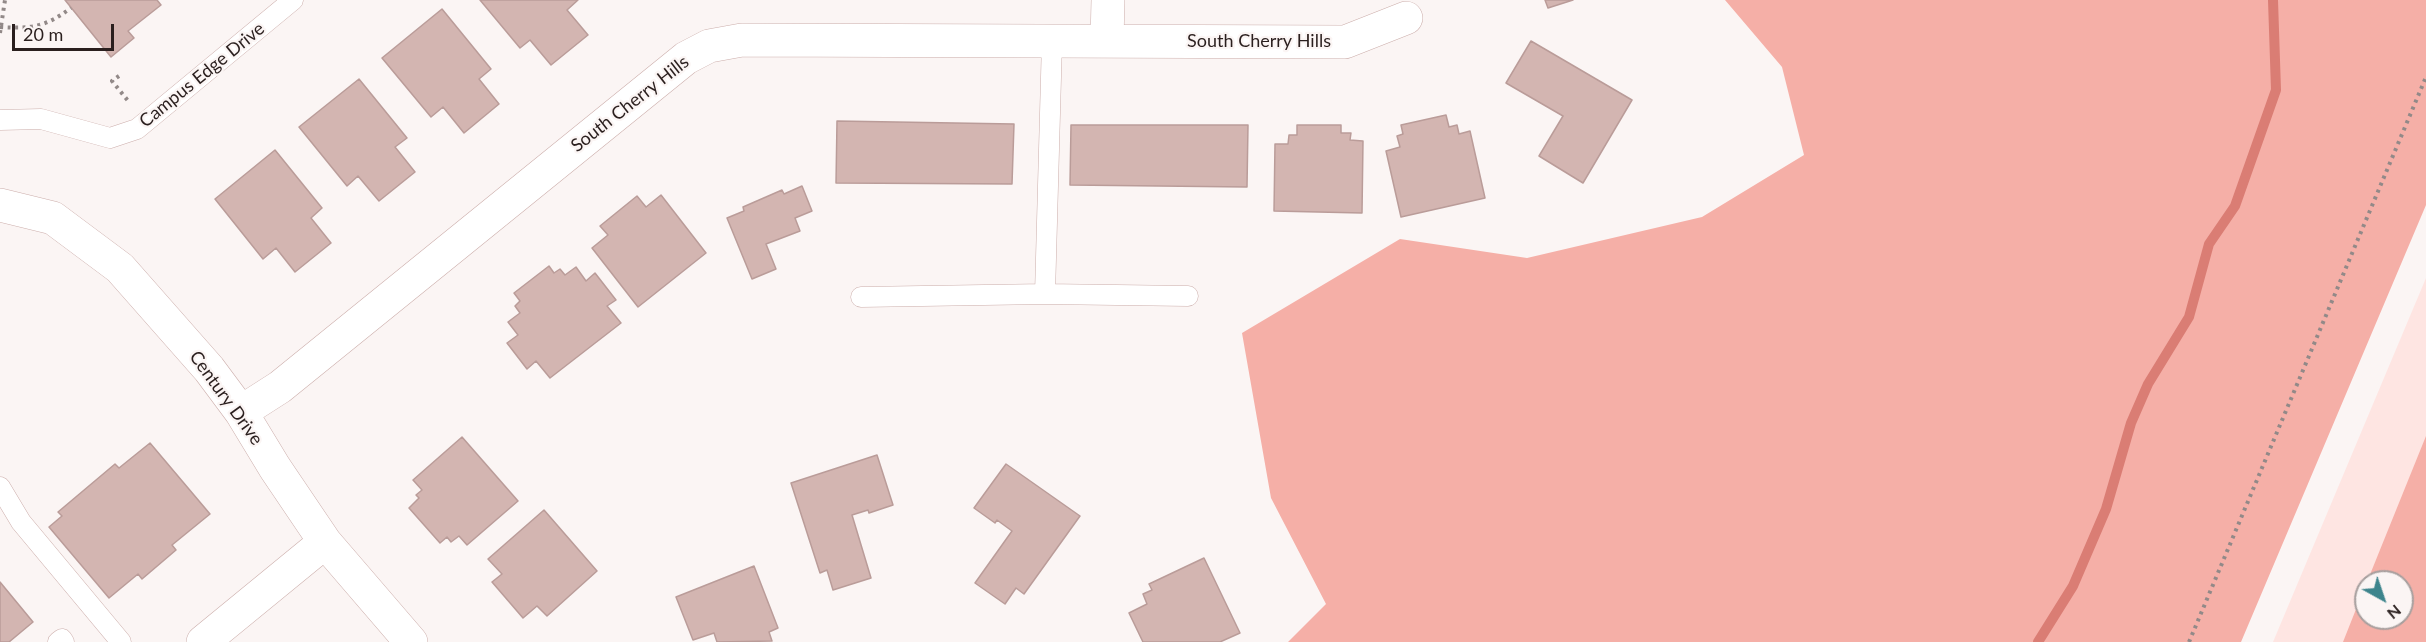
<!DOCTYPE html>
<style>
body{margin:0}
#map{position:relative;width:2426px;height:642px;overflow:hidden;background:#fbf5f4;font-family:Lato,sans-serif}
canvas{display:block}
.north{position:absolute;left:2354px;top:570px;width:60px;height:60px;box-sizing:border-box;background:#fbf5f4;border:2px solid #a79f9e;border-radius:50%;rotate:140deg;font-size:16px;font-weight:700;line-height:24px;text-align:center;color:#2a1f1e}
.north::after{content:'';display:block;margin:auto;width:21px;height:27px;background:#3d848c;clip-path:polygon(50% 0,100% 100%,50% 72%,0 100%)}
.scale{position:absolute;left:12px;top:24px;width:102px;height:27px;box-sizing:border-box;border:3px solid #2a1f1e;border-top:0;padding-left:8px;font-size:18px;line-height:21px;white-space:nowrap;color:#2a1f1e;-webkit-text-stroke:4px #fbf5f4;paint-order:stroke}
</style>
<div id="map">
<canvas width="2426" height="642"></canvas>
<div class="north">N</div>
<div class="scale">20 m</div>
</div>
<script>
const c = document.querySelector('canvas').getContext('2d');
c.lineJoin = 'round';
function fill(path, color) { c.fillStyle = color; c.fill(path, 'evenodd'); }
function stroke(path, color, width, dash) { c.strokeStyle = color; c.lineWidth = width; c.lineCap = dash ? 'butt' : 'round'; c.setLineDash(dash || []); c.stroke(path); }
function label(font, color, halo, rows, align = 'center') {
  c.font = font + ' Lato,sans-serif'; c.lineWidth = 4.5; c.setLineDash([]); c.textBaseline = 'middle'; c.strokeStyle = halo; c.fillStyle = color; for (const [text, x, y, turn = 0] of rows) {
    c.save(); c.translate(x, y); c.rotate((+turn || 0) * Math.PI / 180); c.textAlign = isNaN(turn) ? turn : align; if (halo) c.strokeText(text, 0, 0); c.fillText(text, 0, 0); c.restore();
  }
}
fill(new Path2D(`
 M2426 278V642H2273ZM2366 582H2402V618H2366Z`), '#fee5e2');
fill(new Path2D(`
 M1725 0H2426V205L2241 642H1288L1326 604 1271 498 1242 333 1400 239 1527 258 1702 217 1804 155 1782 67Z
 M2426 436V642H2343L2366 584V618H2402V582H2367Z`), '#f5afa7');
stroke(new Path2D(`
 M2038 642 2073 586 2106 509 2131 423 2148 384 2189 317 2209 244 2235 206 2276 90 2273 0`), '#da7d74', 10);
const building = new Path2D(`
 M65 0H157L161 5 128 31 134 38 111 57Z
 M480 0H578L567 10 588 35 551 65 530 40 520 48Z
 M1545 0H1573L1548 8Z
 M442 9 491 69 479 79 499 104 464 133 443 107 431 117 382 58Z
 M1531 41 1632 100 1583 183 1539 156 1563 116 1506 83Z
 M359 79 407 138 395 147 415 172 379 201 358 176 347 186 299 127Z
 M1446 115 1449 127 1457 125 1459 134 1470 131 1485 198 1401 217 1386 151 1400 147 1397 136 1403 134 1401 125Z
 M837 121 1014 124 1012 184 836 183Z
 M1071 125H1248L1247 187 1070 185Z
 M1297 125H1341V133H1351L1350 140 1363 141 1362 213 1274 211 1275 144H1288L1289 135H1297Z
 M275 150 322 208 311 218 331 243 295 272 276 248 263 259 215 199Z
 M802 186 812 211 795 218 800 231 766 244 776 269 752 279 727 218 744 211 743 207 782 190 784 194Z
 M661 195 706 253 638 307 592 248 608 235 600 226 637 196 646 207Z
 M549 266 554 273 560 269 565 275 576 267 586 281 595 273 616 300 607 306 621 323 550 378 536 361 527 369 507 343 518 335 508 322 520 313 515 306 520 301 514 293Z
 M462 437 518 501 467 545 459 536 451 542 447 537 440 543 409 508 419 498 416 495 422 490 413 480Z
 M150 443 210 514 172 545 176 550 142 579 138 574 109 598 49 527 62 516 58 512 115 464 119 468Z
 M877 455 893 505 869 513 868 510 852 515 871 578 833 590 827 570 820 573 791 483Z
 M1006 464 1080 516 1024 594 1016 588 1005 604 975 583 1012 531 997 520 995 523 974 508Z
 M544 510 597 571 547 616 537 606 523 618 492 582 502 574 488 559Z
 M1204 558 1240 633 1220 642H1143L1129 613 1147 604 1143 594 1152 590 1149 584Z
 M754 566 778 628 769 632 772 641 717 642 714 633 693 640 676 597Z
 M0 582 33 622 9 642H0Z`);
fill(building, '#d3b5b1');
stroke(building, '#ba9c99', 1.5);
const service = new Path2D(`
 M0 120 41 119 110 138 137 129 293 0
 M1045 294 1052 41
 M861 297 1045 294 1188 296
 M0 487 21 522 121 642
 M58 642 62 639 64 642`);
const minor = new Path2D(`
 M1107 41 1108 0
 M0 205 53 218 120 268 209 369 241 412 275 468 325 542 411 642
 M241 412 280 387 686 58 709 46 742 40 1345 42 1406 18
 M203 642 325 542`);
stroke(service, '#ccaeab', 21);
stroke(minor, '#ccaeab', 34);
stroke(new Path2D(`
 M0 27C32 29 45 27 71 8
 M0 33 5 0
 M119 76 112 81 129 102
 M2189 642 2426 77`), '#928988', 4, [3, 4.5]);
stroke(service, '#fff', 20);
stroke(minor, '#fff', 33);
label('18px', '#2a1f1e', '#fbf5f4', [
 ["South Cherry Hills",1259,41],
 ["Campus Edge Drive",202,75,-39],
 ["South Cherry Hills",630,104,-38],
 ["Century Drive",226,398,54]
]);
</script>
